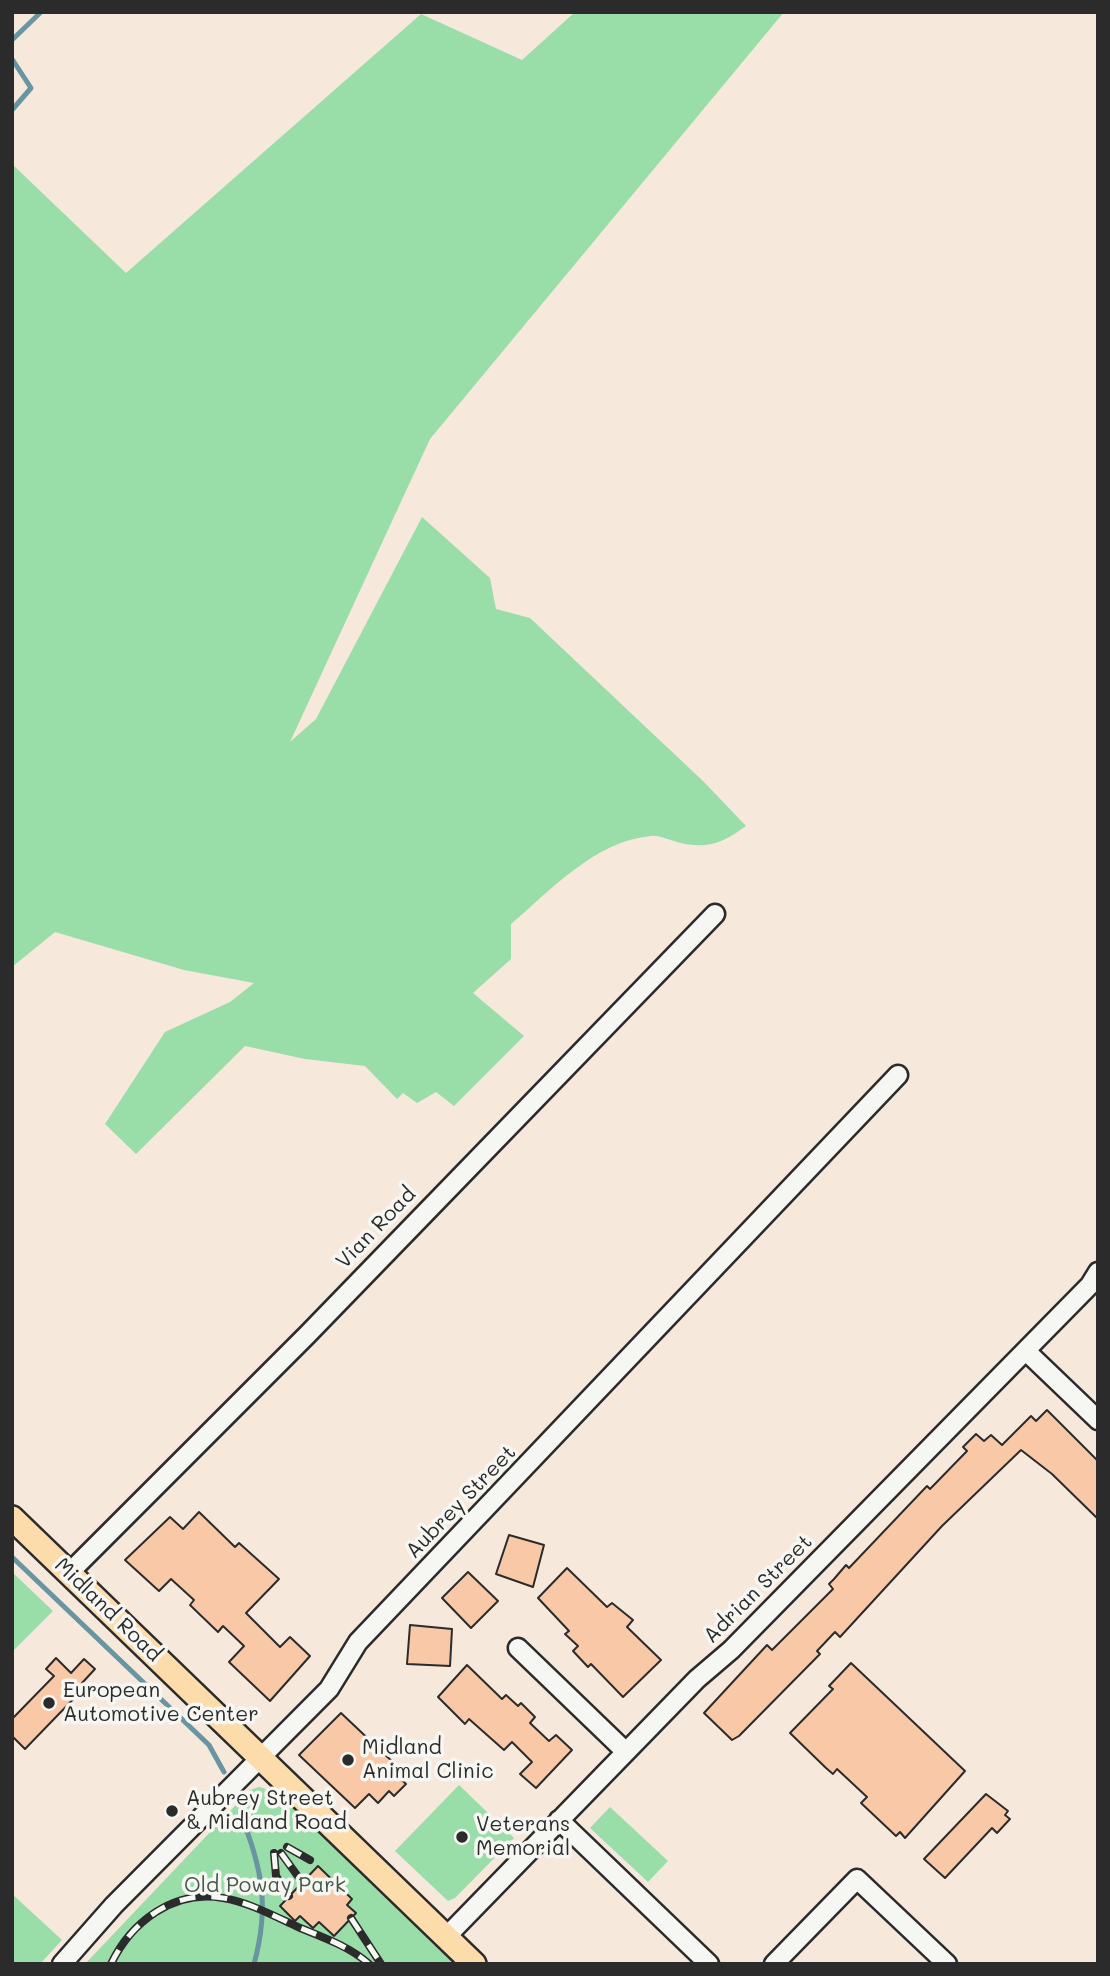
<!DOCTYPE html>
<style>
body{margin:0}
#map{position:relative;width:1110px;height:1976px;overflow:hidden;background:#f7e8dc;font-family:Mali,sans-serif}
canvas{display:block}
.frame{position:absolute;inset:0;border:14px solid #2b2b2b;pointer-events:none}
</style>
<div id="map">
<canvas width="1110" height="1976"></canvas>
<div class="frame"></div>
</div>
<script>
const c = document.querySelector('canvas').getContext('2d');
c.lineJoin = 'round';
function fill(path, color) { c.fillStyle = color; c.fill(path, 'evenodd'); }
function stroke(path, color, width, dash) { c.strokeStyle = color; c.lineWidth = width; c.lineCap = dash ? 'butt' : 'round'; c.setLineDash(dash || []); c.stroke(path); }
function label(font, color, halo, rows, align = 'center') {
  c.font = font + ' Mali,sans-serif'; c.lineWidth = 7; c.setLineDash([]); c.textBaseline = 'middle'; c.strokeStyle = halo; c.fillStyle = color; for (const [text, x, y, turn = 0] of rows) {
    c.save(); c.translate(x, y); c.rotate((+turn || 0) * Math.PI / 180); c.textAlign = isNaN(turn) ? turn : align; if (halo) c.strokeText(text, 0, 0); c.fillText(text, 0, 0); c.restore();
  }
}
fill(new Path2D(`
 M575 12H784L430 439 290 742 316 719 422 517 490 578 496 609 530 618 704 782 746 826C723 843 706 850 677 842 669 840 659 835 651 836 595 841 551 890 511 924V959L473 993 524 1036 454 1106 436 1092 417 1103 403 1093 397 1099 365 1066 305 1059 245 1046 136 1154 105 1124 165 1032 230 1002 254 983 184 970 55 932 12 967V164L126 273 421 14 522 60Z
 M12 1572 53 1611 12 1652Z
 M459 1785 514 1838 455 1898 448 1901 395 1851Z
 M259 1787 280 1793 456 1964H85L250 1790Z
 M610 1807 668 1861 648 1882 590 1828Z
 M12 1894 62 1940 40 1964H12Z`), '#99dda8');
stroke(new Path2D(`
 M12 40 41 12
 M12 59 31 88 12 110
 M12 1557 209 1745 224 1772
 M240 1813C262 1867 270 1906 254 1964`), '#6895a2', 5);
const building = new Path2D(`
 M1047 1410 1098 1461V1519L1052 1474 1021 1450 942 1526 840 1637 835 1632 817 1651 820 1654 739 1736 732 1740 704 1713 767 1645 772 1650 833 1589 829 1584 834 1579 846 1565 849 1568 927 1486 930 1489 967 1451 963 1447 976 1434 984 1441 991 1435 1002 1445 1031 1416 1036 1421Z
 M199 1512 235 1547 239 1543 279 1579 246 1613 280 1647 290 1637 310 1656 270 1701 229 1662 244 1646 223 1626 218 1632 190 1605 194 1600 171 1579 159 1591 125 1560 170 1517 183 1529Z
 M509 1535 544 1545 533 1587 496 1574Z
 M567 1568 607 1607 612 1603 633 1620 627 1627 661 1660 623 1697 591 1664 588 1667 573 1651 578 1646 565 1634 569 1631 538 1598Z
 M468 1572 498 1601 471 1628 442 1598Z
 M410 1625 452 1629 450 1666 407 1664Z
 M56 1658 71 1673 84 1659 95 1669 82 1683 85 1687 25 1749 12 1736V1719L54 1676 46 1669Z
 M851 1663 965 1771 905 1838 900 1832 896 1836 861 1803 867 1797 837 1769 833 1774 826 1768 790 1733 833 1689 829 1686Z
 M467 1665 502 1699 506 1695 518 1706 521 1703 535 1717 530 1723 549 1741 556 1735 572 1750 536 1788 520 1774 532 1762 512 1742 504 1750 469 1719 465 1724 438 1697Z
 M341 1713 396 1765 391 1770 406 1784 394 1796 389 1791 378 1803 369 1794 355 1808 299 1755Z
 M986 1794 1008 1811 1005 1815 1010 1819 997 1833 992 1828 945 1878 924 1859Z
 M318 1866 352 1899 347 1905 356 1913 334 1936 319 1922 313 1928 300 1916 295 1921 280 1906Z`);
fill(building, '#f8c8a7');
stroke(building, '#2b2b2b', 2);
const minor = new Path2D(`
 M1027 1352 1098 1420
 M69 1573 307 1335 715 914
 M518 1648 626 1752
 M559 1820 709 1964
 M447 1936 697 1679 731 1650 1090 1285 1098 1272
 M62 1964 114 1905 329 1689 358 1642 898 1075
 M774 1964 857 1879 947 1964`);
const major = new Path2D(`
 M12 1518 474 1964`);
stroke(minor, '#2b2b2b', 23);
stroke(major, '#2b2b2b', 28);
stroke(minor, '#f6f6f2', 18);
stroke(major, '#fddcac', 23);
const rail = new Path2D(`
 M287 1847 310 1860
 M274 1853 276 1876 289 1896
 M281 1853 302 1882
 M351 1918 381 1964
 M111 1964C131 1922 174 1889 223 1898 248 1902 274 1916 298 1927 322 1937 349 1946 369 1964`);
stroke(rail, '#2b2b2b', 8);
stroke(rail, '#f6f6f2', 5, [16]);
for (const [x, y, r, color] of [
 [49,1703,7,"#2b2b2b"],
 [348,1760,7,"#2b2b2b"],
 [172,1811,7,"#2b2b2b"],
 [462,1837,7,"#2b2b2b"]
]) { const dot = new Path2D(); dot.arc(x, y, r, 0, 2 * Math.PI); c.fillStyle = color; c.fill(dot); stroke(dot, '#f6f6f2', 2.5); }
label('21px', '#2b2b2b', '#f6f6f2', [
 ["Vian Road",376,1228,-46],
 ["Aubrey Street",461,1502,-46],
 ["Adrian Street",758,1589,-45],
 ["Midland Road",108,1610,44]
]);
label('21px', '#2b2b2b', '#f6f6f2', [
 ["European",63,1691],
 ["Automotive Center",63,1715],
 ["Midland",362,1748],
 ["Animal Clinic",362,1772],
 ["Aubrey Street",186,1799],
 ["& Midland Road",186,1823],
 ["Veterans",476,1825],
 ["Memorial",476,1849]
], 'left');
label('21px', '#46584a', '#f6f6f2', [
 ["Old Poway Park",265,1886]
]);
</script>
